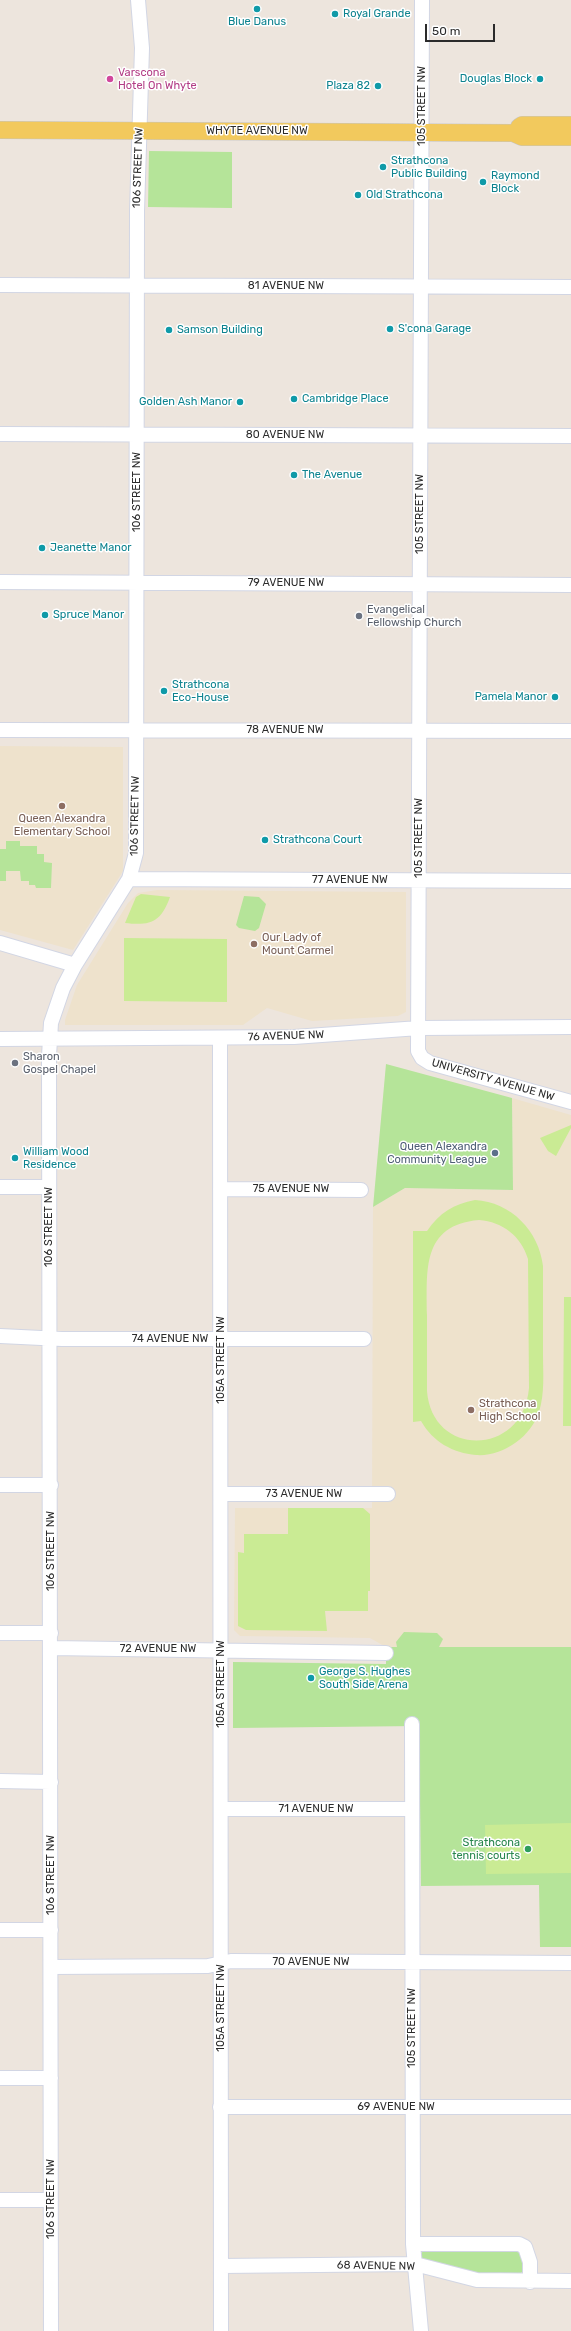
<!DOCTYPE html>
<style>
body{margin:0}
#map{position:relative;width:571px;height:2331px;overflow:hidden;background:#ede5dd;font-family:Rubik,sans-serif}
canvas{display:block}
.scale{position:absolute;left:425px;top:24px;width:70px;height:18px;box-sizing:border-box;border:2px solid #2b2b2b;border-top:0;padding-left:5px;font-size:12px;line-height:14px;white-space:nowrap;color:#2b2b2b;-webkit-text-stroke:3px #fff;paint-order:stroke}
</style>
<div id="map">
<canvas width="571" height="2331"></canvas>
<div class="scale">50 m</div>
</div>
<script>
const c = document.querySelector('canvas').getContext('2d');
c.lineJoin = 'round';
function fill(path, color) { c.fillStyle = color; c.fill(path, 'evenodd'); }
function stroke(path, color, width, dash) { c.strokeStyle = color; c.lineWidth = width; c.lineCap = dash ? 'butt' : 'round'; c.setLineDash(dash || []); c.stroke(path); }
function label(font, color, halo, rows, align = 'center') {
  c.font = font + ' Rubik,sans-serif'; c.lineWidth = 3; c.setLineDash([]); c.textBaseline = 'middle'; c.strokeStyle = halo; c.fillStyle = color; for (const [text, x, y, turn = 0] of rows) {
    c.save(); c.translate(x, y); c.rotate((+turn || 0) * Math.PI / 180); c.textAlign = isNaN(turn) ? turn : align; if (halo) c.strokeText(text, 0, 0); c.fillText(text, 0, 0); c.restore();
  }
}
fill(new Path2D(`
 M0 746 123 747V871L73 950 0 930Z
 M157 890 406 892V1012L398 1016 312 1021 267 1008 243 1025H65V1020L77 985 128 903 138 893Z
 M512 1098 571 1115V1647H386L370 1638 240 1636 234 1630 235 1508H372L373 1207 405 1188 513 1190Z`), '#eee2cc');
fill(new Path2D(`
 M149 151 232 152V208L148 207Z
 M6 841H20V846H37V854H44V862L52 863 51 888H36L35 885H29V881H21L20 871H6V881H0V849H6Z
 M244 896 259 897 266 904 259 928 255 931 239 928 236 925Z
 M386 1064 512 1098 513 1190 405 1188 373 1207Z
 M404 1632 437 1633 443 1639 439 1647H571V1947H540L539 1885 421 1886 419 1726 233 1728V1662L386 1664V1647H397L396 1642Z
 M423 2250 519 2251 523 2255 524 2271 519 2274 483 2275 420 2258Z`), '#b5e499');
fill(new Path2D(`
 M141 894 170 897C161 922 151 926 125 923L136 897Z
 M124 938 227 939V1002L124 1001Z
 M571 1125V1128L556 1156 548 1151 540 1138Z
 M475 1200C511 1202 539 1231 543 1266 543 1296 543 1325 543 1354 543 1373 545 1393 539 1412 531 1437 502 1457 476 1455 453 1453 433 1442 421 1421L413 1422V1231H427C439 1213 454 1204 475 1200ZM479 1220C503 1222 521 1236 528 1259L529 1388C523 1457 432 1458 427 1391 427 1366 427 1340 427 1315 427 1271 421 1225 479 1220Z
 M564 1297H571V1426H563Z
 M288 1508H363L370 1514V1591H368V1611H325L327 1631 246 1630 238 1626V1552L244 1553V1534H288Z
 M571 1823V1873L486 1874 485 1825Z`), '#caeb94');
const minor = new Path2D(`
 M422 0 418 1051 422 1058 430 1063 571 1102
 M0 285 571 287
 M0 434 571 436
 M0 582 571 585
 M0 730 571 731
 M129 879 571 881
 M0 943 75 965
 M220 1038 221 2331
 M0 1039 294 1037 419 1028 571 1027
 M0 1187H49
 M220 1189 361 1190
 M0 1336 62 1339H364
 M0 1485H51
 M221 1494H388
 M0 1633H51
 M51 1648 386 1653
 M412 1724 413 2244 421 2331
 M0 1781 51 1782
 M221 1809H412
 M0 1930H51
 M51 1967 208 1966 231 1961 571 1963
 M0 2078H51
 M220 2107H571
 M0 2200H51
 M413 2244H519L525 2247 530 2262V2282
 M221 2266 415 2264 477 2280 571 2281
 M51 2331 49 1056 51 1023 63 988 75 965 129 879 136 853 137 211 142 48 138 0`);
const major = new Path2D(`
 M519 127 522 125H571
 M0 130 513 133 522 137H571`);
stroke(minor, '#d2d6e4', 16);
stroke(major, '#c4c4c4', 18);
stroke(minor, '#fff', 14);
stroke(major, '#f2c95d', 17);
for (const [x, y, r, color] of [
 [257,9,4,"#0f9aa8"],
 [335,14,4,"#0f9aa8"],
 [110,79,4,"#d1479c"],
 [540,79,4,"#0f9aa8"],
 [378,86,4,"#0f9aa8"],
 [383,167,4,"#0f9aa8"],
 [483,182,4,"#0f9aa8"],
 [358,195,4,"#0f9aa8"],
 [390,329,4,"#0f9aa8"],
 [169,330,4,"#0f9aa8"],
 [294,399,4,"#0f9aa8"],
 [240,402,4,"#0f9aa8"],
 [294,475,4,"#0f9aa8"],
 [42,548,4,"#0f9aa8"],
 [45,615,4,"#0f9aa8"],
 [359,616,4,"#6b7280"],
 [164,691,4,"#0f9aa8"],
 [555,697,4,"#0f9aa8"],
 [62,806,4,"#8d6e63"],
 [265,840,4,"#0f9aa8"],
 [254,944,4,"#8d6e63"],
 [15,1063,4,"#6b7280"],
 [495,1153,4,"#5c6f8a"],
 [15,1158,4,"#0f9aa8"],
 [471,1410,4,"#8d6e63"],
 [311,1678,4,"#0f9aa8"],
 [528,1849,4,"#2e9e5b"]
]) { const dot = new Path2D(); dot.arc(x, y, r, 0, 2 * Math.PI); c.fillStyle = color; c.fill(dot); stroke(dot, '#fff', 1.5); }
label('11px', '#0d838f', '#fff', [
 ["Royal Grande",343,14],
 ["Blue Danus",257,22,"center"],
 ["Douglas Block",532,79,"right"],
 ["Plaza 82",370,86,"right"],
 ["Strathcona",391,161],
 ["Public Building",391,174],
 ["Raymond",491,176],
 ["Block",491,189],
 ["Old Strathcona",366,195],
 ["S'cona Garage",398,329],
 ["Samson Building",177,330],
 ["Cambridge Place",302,399],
 ["Golden Ash Manor",232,402,"right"],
 ["The Avenue",302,475],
 ["Jeanette Manor",50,548],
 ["Spruce Manor",53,615],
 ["Strathcona",172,685],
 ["Eco-House",172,698],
 ["Pamela Manor",547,697,"right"],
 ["Strathcona Court",273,840],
 ["William Wood",23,1152],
 ["Residence",23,1165],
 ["George S. Hughes",319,1672],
 ["South Side Arena",319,1685]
], 'left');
label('11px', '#b23c85', '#fff', [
 ["Varscona",118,73],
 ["Hotel On Whyte",118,86]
], 'left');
label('11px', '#2b2b2b', '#fff', [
 ["105 STREET NW",422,106,-90],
 ["WHYTE AVENUE NW",257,131],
 ["106 STREET NW",138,168,-88],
 ["81 AVENUE NW",286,286],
 ["80 AVENUE NW",285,435],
 ["106 STREET NW",137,492,-90],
 ["105 STREET NW",420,514,-90],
 ["79 AVENUE NW",286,583],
 ["78 AVENUE NW",285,730],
 ["106 STREET NW",135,816,-89],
 ["105 STREET NW",419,838,-90],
 ["77 AVENUE NW",350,880],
 ["76 AVENUE NW",286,1036,-2],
 ["UNIVERSITY AVENUE NW",493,1080,16],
 ["75 AVENUE NW",291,1189],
 ["106 STREET NW",49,1227,-90],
 ["74 AVENUE NW",170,1339],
 ["105A STREET NW",221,1360,-90],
 ["73 AVENUE NW",304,1494],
 ["106 STREET NW",51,1551,-90],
 ["72 AVENUE NW",158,1649],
 ["105A STREET NW",221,1684,-90],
 ["71 AVENUE NW",316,1809],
 ["106 STREET NW",51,1875,-90],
 ["70 AVENUE NW",311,1962],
 ["105A STREET NW",221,2008,-90],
 ["105 STREET NW",412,2028,-90],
 ["69 AVENUE NW",396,2107],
 ["106 STREET NW",51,2199,-90],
 ["68 AVENUE NW",376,2266,1]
]);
label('11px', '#5b616d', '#fff', [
 ["Evangelical",367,610],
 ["Fellowship Church",367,623],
 ["Sharon",23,1057],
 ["Gospel Chapel",23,1070]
], 'left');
label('11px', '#785e54', '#fff', [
 ["Queen Alexandra",62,819,"center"],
 ["Elementary School",62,832,"center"],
 ["Our Lady of",262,938],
 ["Mount Carmel",262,951],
 ["Strathcona",479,1404],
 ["High School",479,1417]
], 'left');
label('11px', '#4e5e75', '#fff', [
 ["Queen Alexandra",487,1147],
 ["Community League",487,1160]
], 'right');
label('11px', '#27864d', '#fff', [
 ["Strathcona",520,1843],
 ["tennis courts",520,1856]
], 'right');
</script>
